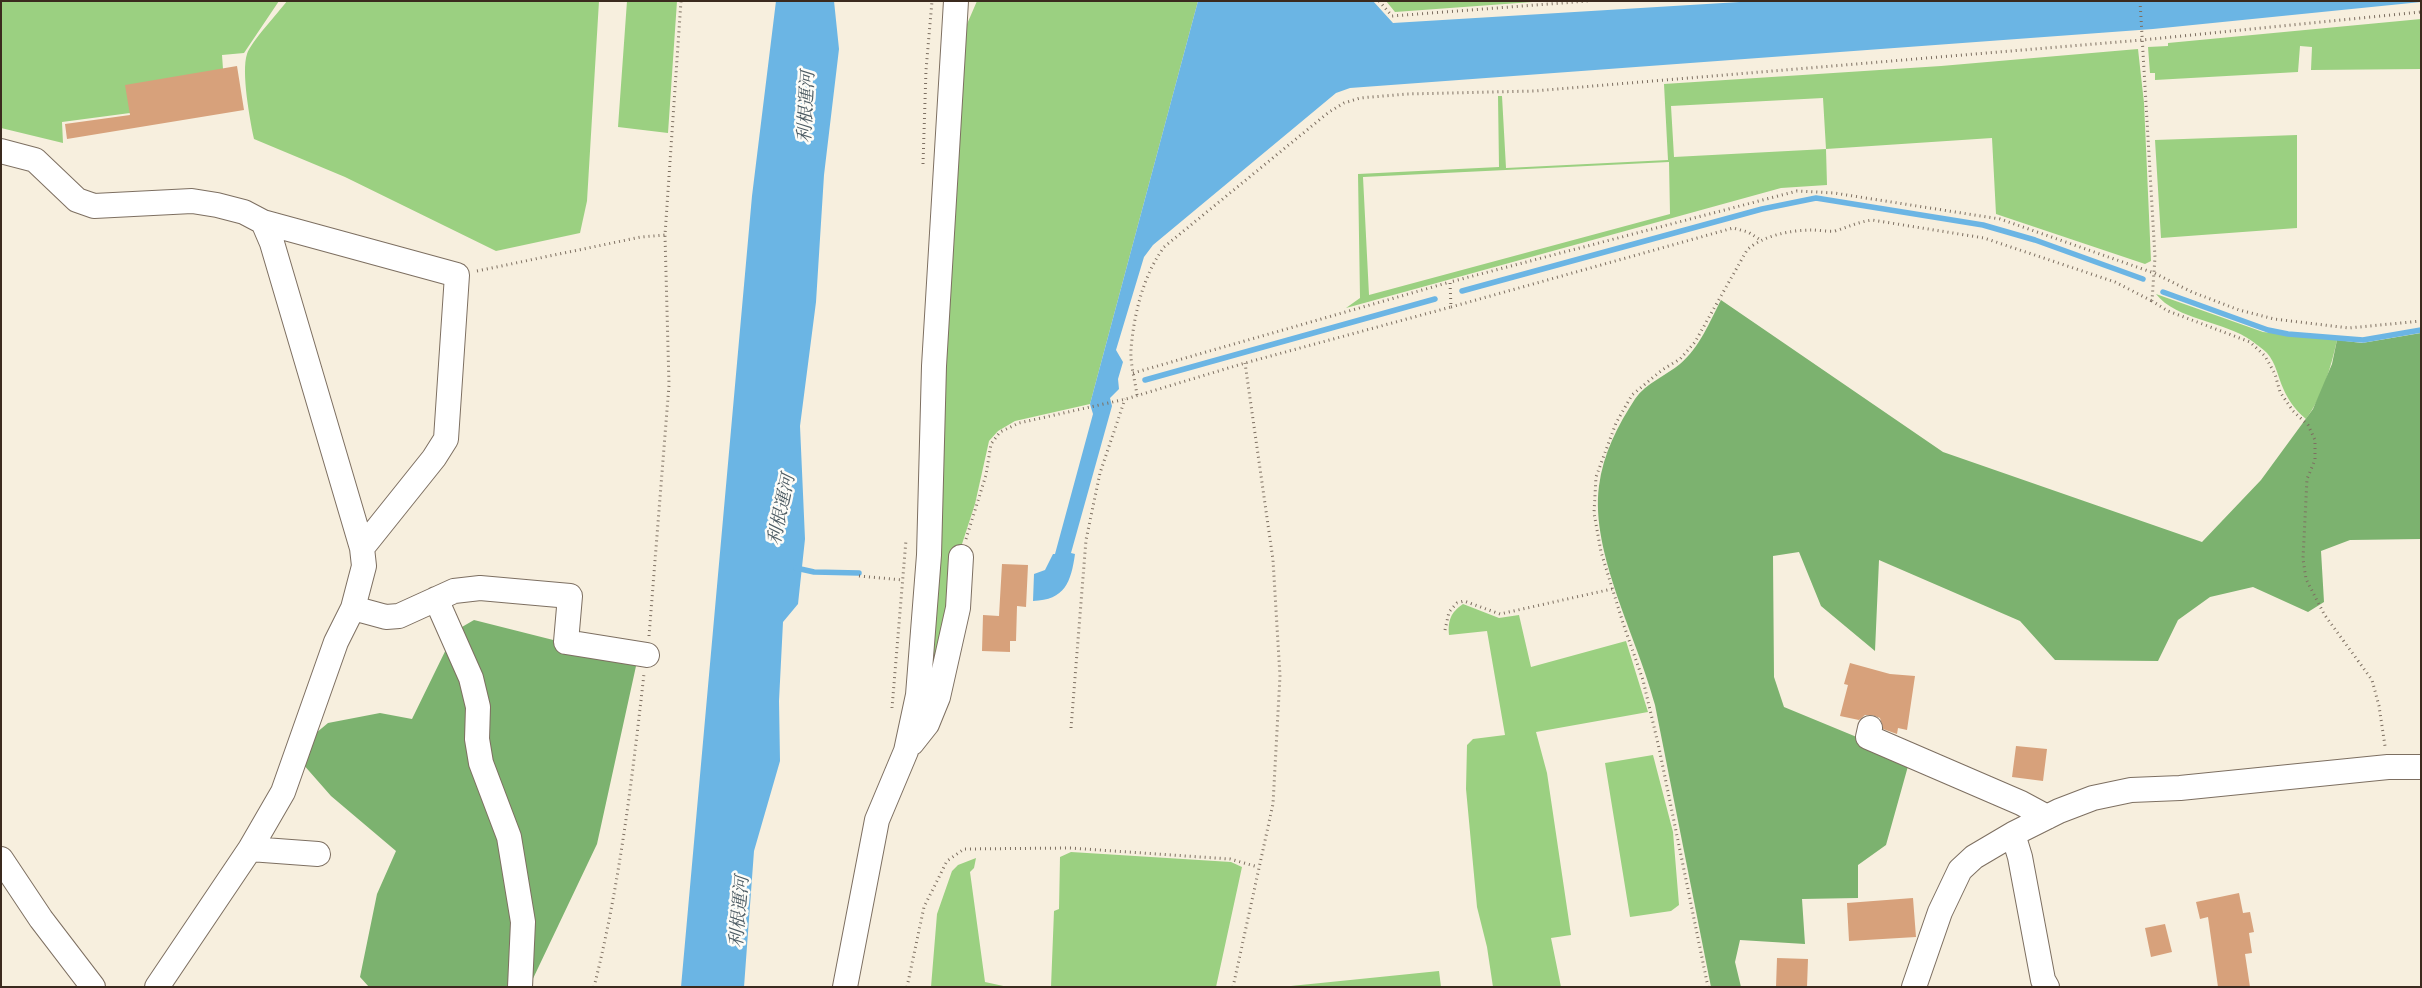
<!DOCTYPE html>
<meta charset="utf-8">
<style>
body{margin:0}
#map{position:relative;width:2422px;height:988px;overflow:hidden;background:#f7efde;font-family:"IM FELL Double Pica",serif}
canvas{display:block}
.frame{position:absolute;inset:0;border:2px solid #3b2a1e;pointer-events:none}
</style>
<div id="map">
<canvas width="2422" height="988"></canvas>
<div class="frame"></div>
</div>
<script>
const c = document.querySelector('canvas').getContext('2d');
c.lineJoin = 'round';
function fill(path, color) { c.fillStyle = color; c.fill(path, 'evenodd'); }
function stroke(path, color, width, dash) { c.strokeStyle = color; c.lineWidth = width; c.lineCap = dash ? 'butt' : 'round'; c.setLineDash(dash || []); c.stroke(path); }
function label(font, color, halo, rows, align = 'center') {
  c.font = font + ' "IM FELL Double Pica","Noto Serif JP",serif'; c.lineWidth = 5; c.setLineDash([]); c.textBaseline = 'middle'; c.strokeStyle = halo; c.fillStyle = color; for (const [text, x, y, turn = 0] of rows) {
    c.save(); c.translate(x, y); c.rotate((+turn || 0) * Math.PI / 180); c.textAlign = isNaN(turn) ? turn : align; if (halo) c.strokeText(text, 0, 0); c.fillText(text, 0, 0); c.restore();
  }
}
fill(new Path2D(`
 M1 1H279L244 53 222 55 223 69 130 113 62 122 63 143 1 128Z
 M287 1H599L587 201 580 233 496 251 345 177 254 139C250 120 241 72 247 54 251 42 278 13 287 1Z
 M627 1H677L668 133 618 127Z
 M977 1H1198L1090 404 1015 421 998 431 989 441 975 504 962 544 952 616 920 716 961 38Z
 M1386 1H1546L1395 12Z
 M2421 19V69L2311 70 2312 47 2300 46 2298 72 2155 80V73H2150L2148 47 2168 46V43Z
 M2138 49 2144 103 2151 261 2145 264 1996 214 1992 138 1826 149 1827 185 1781 188 1346 308 1360 298 1358 174 1499 167 1498 96H1502L1506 168 1668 160 1664 84 1941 66ZM1823 98 1826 149 1674 157 1671 106ZM1669 162 1670 214 1369 295 1363 177Z
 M2297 135V228L2161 238 2155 140Z
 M2156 294 2263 332 2337 340C2331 367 2323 396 2306 419 2296 411 2288 400 2283 388 2278 377 2276 363 2267 353 2263 349 2257 345 2252 341 2225 321 2176 320 2156 294Z
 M1463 604 1499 618 1519 615 1531 667 1626 641 1648 712 1536 732 1547 773 1571 935 1551 938 1561 987H1493L1487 947 1477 907 1466 789 1467 745 1473 739 1505 735 1487 631 1449 635C1448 621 1450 613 1463 604Z
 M1653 755 1673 832 1679 905 1671 911 1630 917 1605 763Z
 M1071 852 1231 862 1242 867 1216 987H1051L1054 911 1059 909 1060 857Z
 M976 858 974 868 970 872 985 982 1008 987H931L937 914 952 871 958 865Z
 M1439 971 1441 987H1281Z`), '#9bd081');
fill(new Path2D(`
 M1721 300 1943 452 2202 542 2261 480 2313 409 2332 364 2337 340 2362 343 2421 333V539L2350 540 2321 551 2324 602 2308 612 2253 587 2210 597 2178 620 2158 661 2055 660 2020 621 1879 560 1875 651 1821 606 1799 552 1773 556 1774 677 1784 707 1910 759 1886 845 1858 865V898L1802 899 1805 944 1740 940 1735 962 1741 987H1711L1655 705C1638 639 1590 553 1599 486 1603 454 1618 425 1635 399 1646 383 1667 375 1680 364 1700 347 1709 323 1721 300Z
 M474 620 581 647 638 657 597 844 529 987H369L360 977 377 894 396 851 331 796 302 763 310 738 328 723 380 713 412 719 455 631Z`), '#7cb26f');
fill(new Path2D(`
 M776 1H834L839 49 824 175 816 302 800 426 805 539 798 604 783 622 779 701 780 761 754 851 744 987H681L752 196Z
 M1198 1H1373L1393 23 1756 1 2421 2 2153 29 1350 88 1336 93 1153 245 1144 257 1116 350 1123 362 1118 379 1119 389 1110 398 1112 406 1071 553 1075 554C1071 582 1065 600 1033 601L1034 574 1045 570 1053 554H1055L1093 414 1090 404Z`), '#6bb5e4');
stroke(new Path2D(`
 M1462 291 1762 209 1816 198 1983 225 2035 240 2143 279
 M2163 292 2268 330 2288 334 2363 340 2421 330
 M1145 380 1435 299
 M796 568 814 572 859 573`), '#6bb5e4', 5.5);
fill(new Path2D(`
 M237 66 244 110 67 139 65 124 130 115 125 85Z
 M1002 564 1028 565 1026 607 1017 606 1016 641H1010V652L982 651 983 615 999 616Z
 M1850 663 1890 674 1915 676 1907 730 1898 728 1897 734 1883 729 1880 718 1872 715H1865L1859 720 1840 716 1848 685 1844 684Z
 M2016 746 2047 749 2043 781 2012 777Z
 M2239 893 2243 913 2250 912 2254 932 2249 933 2252 953 2245 954 2250 987H2218L2208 917 2200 919 2196 902Z
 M1913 898 1916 937 1849 941 1847 903Z
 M2165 924 2172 952 2151 957 2145 928Z
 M1777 958 1808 959 1807 987H1776Z`), '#d7a17b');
const minor = new Path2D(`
 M1 151 35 160 77 200 94 206 192 201 217 205 244 212 263 222 272 243 362 548 364 566 353 608 336 642 283 792 250 849 157 987
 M263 222 457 275 446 439 434 458 362 548
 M436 599 471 678 478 707 477 739 481 763 509 837 523 922 520 987
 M353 608 386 617 399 616 454 591 480 588 570 596 566 642 647 655
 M1870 728 1868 737 2021 803 2047 817
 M912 743 927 724 938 697 958 608 961 557
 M2013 834 2020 857 2043 980 2047 987
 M250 849 318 854
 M1 859 41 919 93 987
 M845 987 877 820 906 751 918 695 929 555 934 366 956 1
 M1914 987 1940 912 1960 870 1974 857 2013 834 2059 811 2093 798 2131 790 2180 788 2388 767H2421`);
stroke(minor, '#7d6f61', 26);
stroke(new Path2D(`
 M1379 1 1392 16 1588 1
 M2140 1 2155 257 2152 301 2168 311 2250 342 2265 356 2275 374 2280 392 2293 411 2308 425 2315 440V460L2307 479 2303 559 2306 579 2324 614 2372 680 2379 706 2385 746
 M923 164 926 70 932 1
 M477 271 641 237 665 235
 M1451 307 1733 228 1748 232 1759 239
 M1133 373 1450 282
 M1137 395C1135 380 1130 364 1131 349 1134 314 1143 276 1164 247L1329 112 1344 103 1360 98 1407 94 1534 91 2142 40 2421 12
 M966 539 986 475 991 444 1000 432 1019 423 1126 399 1245 363 1451 307 1450 282 1797 191 1834 193 2000 219 2154 273 2192 292 2239 310 2274 319 2349 328 2421 321
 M859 576 903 580
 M1445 630 1449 612 1457 603 1464 601 1500 614 1612 589
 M649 636 669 385 665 235 681 1
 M892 708 906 540
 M1071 728 1086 540 1100 473 1125 399
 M594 987C620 884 632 779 644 674
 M907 987 924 907 947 861 964 849 1070 848 1230 859 1258 867
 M1233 987 1273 804 1280 676 1273 560 1245 363
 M1708 987 1659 748 1643 680 1623 623 1601 552 1594 513 1596 477 1616 423 1632 395 1662 370 1680 359 1695 342 1747 250C1762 236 1790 230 1812 230 1819 230 1828 232 1835 231 1848 227 1858 222 1872 220L1984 238 2115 282 2152 301`), '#7d6f61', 3, [1, 4]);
stroke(minor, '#fff', 24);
label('italic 18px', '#4c5b63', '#fdfcf7', [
 ["利根運河",808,107,-87],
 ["利根運河",783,510,-78],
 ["利根運河",741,912,-85]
]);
</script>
